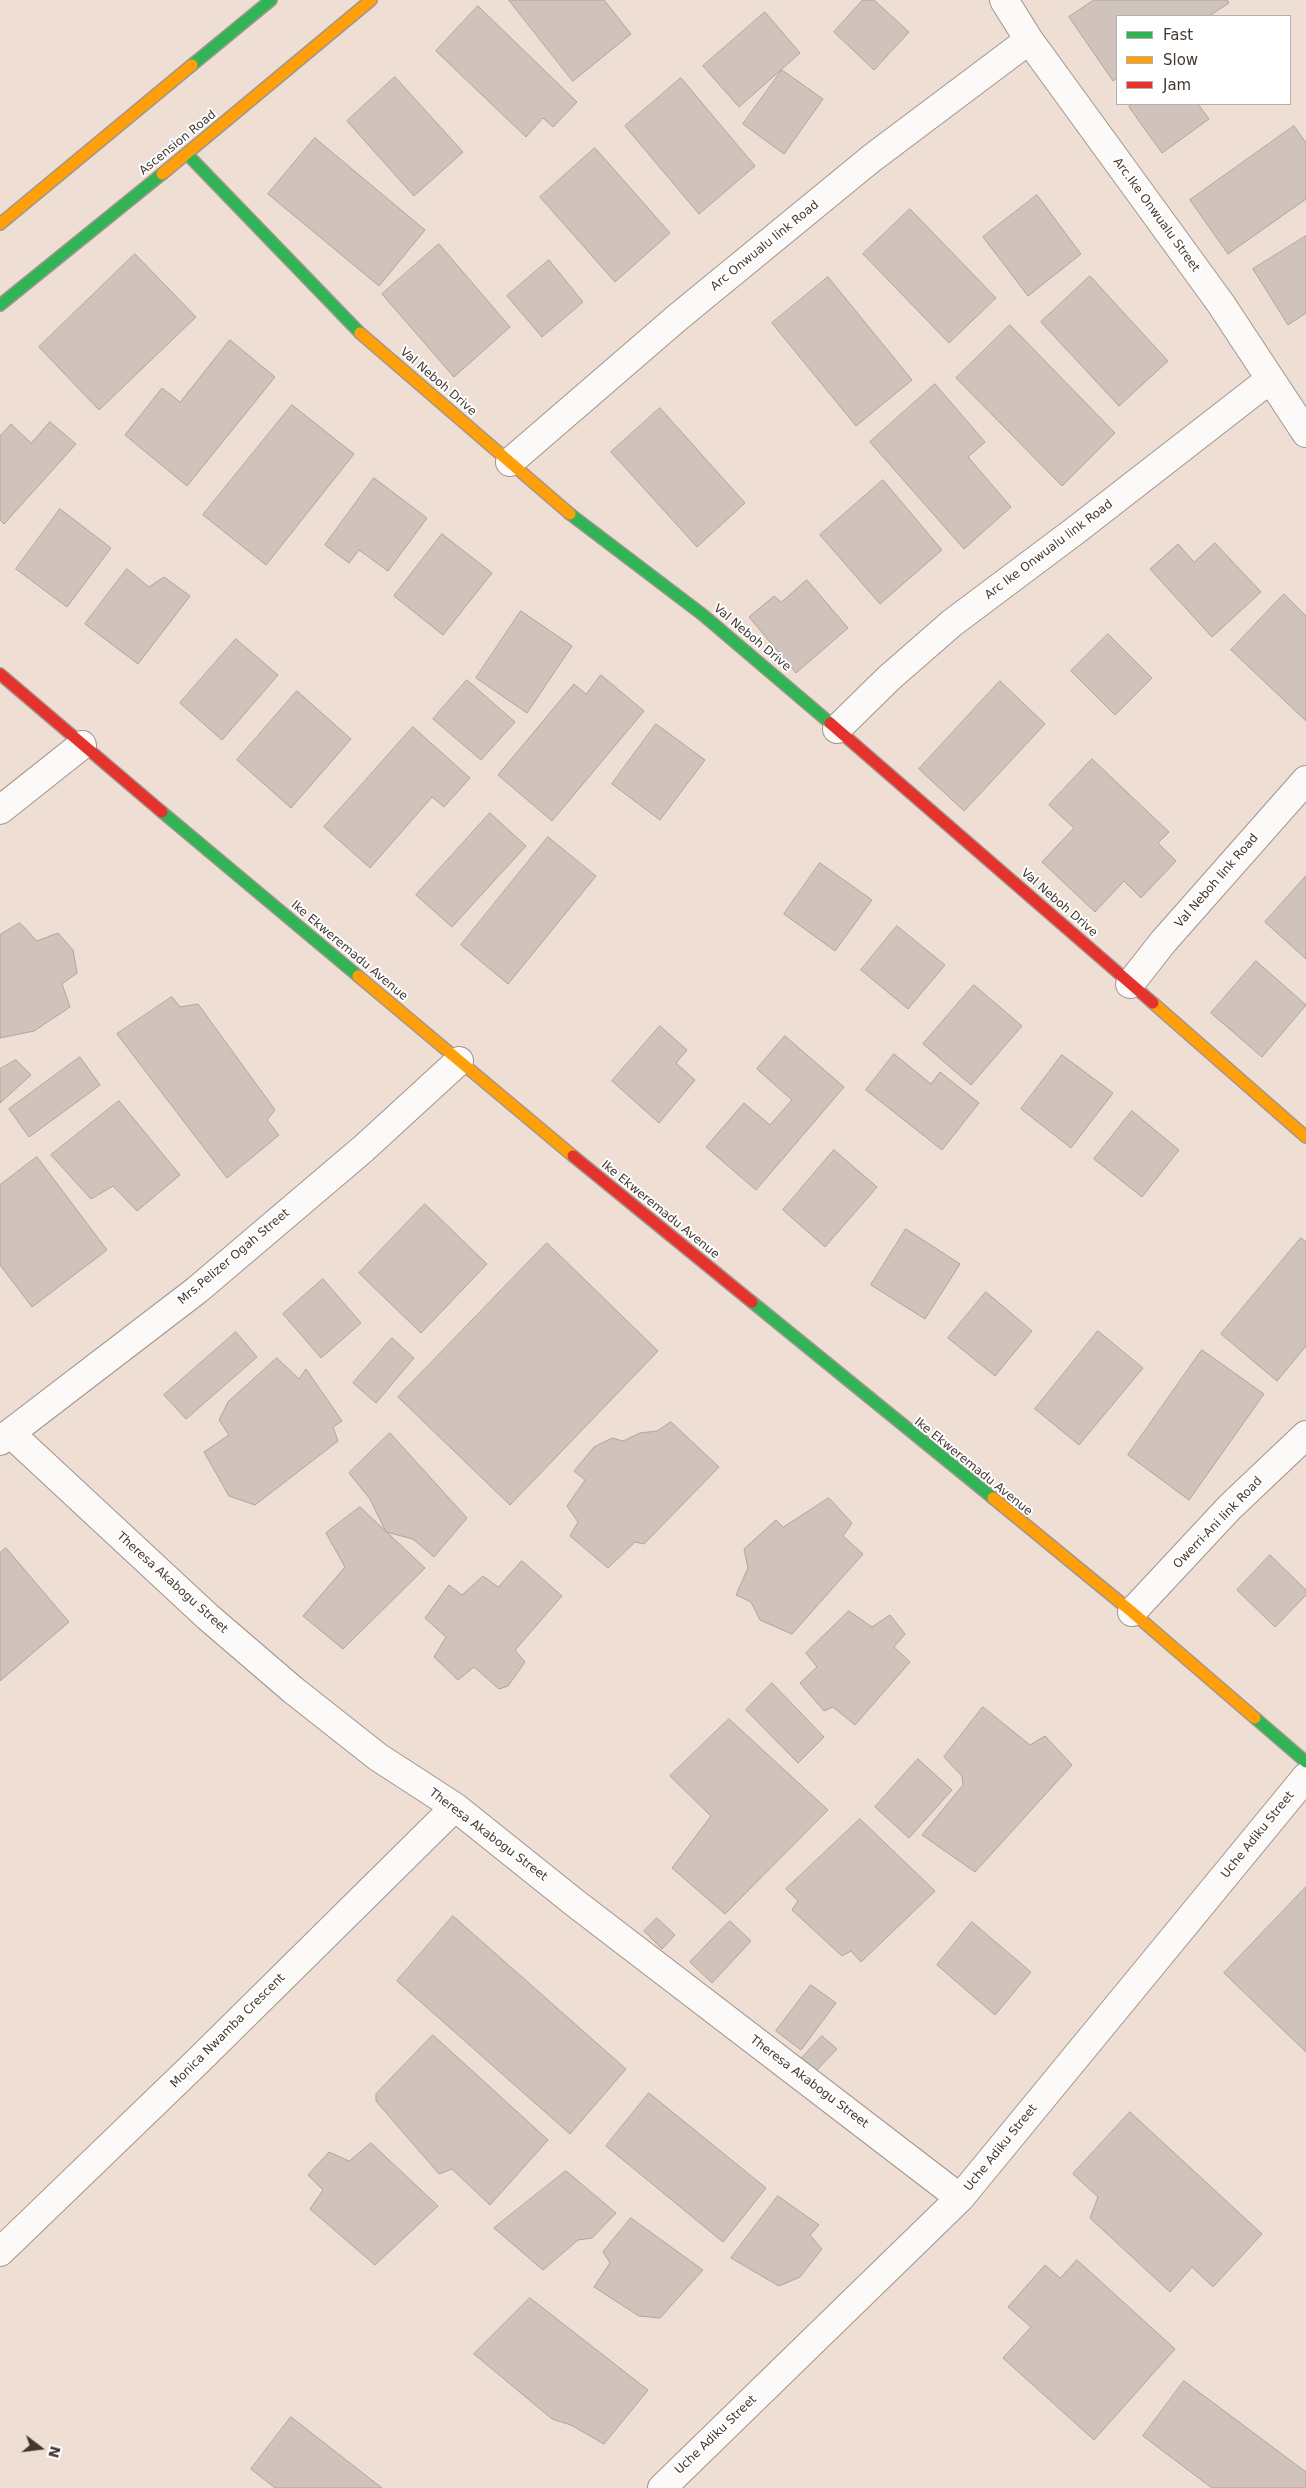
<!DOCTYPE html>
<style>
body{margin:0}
#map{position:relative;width:1306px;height:2488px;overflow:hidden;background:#eeded3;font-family:"DejaVu Sans",sans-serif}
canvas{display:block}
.legend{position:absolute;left:1116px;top:15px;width:175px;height:90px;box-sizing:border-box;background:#fff;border:1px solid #b4afac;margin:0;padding:6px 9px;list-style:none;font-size:15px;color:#433830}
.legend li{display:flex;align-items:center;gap:10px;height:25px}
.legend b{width:25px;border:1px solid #b4afac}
.north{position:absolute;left:15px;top:2423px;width:50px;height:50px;-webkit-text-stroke:4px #fff;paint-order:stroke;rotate:105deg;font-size:14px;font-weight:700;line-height:20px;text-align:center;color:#433830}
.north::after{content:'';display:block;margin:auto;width:18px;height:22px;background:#433830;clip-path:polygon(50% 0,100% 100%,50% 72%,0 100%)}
</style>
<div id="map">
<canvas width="1306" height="2488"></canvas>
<ul class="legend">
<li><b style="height:6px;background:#30b455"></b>Fast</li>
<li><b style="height:6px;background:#ff9f0a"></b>Slow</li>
<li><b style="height:6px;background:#e5322d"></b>Jam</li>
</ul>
<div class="north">N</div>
</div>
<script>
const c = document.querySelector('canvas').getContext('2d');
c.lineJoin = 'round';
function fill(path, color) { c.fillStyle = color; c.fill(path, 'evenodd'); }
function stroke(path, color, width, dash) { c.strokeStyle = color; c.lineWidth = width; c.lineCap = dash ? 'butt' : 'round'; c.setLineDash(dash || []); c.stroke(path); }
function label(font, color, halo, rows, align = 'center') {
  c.font = font + ' "DejaVu Sans",sans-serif'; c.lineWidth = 4; c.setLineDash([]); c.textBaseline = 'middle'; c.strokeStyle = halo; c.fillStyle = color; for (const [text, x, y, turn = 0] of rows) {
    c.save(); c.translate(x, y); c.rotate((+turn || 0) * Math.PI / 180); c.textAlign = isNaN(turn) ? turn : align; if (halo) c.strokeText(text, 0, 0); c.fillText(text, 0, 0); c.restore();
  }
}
const building = new Path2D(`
 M509 0H604L631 34 573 81Z
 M863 0H874L909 32 874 70 834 32Z
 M1094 0H1227L1229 3 1209 16H1117V78L1113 81 1069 17Z
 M478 6 577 102 553 127 543 118 526 137 436 51Z
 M765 12 800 53 739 107 703 66Z
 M782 70 823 99 784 154 743 124Z
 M395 77 463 152 414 196 347 121Z
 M681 78 755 166 699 214 625 126Z
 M1133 104H1198L1209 119 1162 153 1129 107Z
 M1294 126 1306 143V199L1228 254 1190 200Z
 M315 138 425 230 379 286 268 194Z
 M595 148 670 233 615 282 540 197Z
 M1037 195 1081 254 1028 296 983 237Z
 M910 209 996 298 949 343 863 254Z
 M1306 236V313L1288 325 1253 269Z
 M439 244 510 327 454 377 382 294Z
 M135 254 196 317 99 410 39 347Z
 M549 260 583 302 542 337 507 296Z
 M1090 276 1168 361 1119 406 1041 322Z
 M828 277 912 380 856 426 772 323Z
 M1010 325 1115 433 1062 486 956 378Z
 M230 340 275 377 187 486 125 435 162 388 180 402Z
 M935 384 985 442 968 457 1011 507 964 549 870 442Z
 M292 405 354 454 266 565 203 515Z
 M660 408 745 503 697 547 611 452Z
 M50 422 76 444 4 524 0 520V436L11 424 31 443Z
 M374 478 427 518 388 571 359 550 349 563 325 545Z
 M883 480 942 550 880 604 820 535Z
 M60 509 111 548 67 607 16 569Z
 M442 534 492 573 443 635 394 596Z
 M1215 543 1261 592 1212 637 1150 569 1178 544 1194 562Z
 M127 569 149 587 164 577 190 596 138 664 85 624Z
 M807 580 848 628 796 673 749 617 774 596 781 602Z
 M1284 594 1306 616V721L1231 650Z
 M521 611 572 646 527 713 476 678Z
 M1108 634 1152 678 1115 715 1071 671Z
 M236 639 278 675 222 740 180 703Z
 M601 675 644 711 552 821 498 775 574 684 586 694Z
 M467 680 515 722 481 760 433 719Z
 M1000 681 1045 724 964 811 919 769Z
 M297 691 351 739 291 808 237 760Z
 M656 724 705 760 660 820 612 784Z
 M413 727 470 778 444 807 432 797 370 868 324 827Z
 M1092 759 1169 832 1158 843 1176 861 1141 898 1124 881 1095 912 1042 862 1074 828 1049 805Z
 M490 813 526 846 452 927 416 895Z
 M548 837 596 876 508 984 461 945Z
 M820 863 872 900 835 951 784 914Z
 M1306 876V959L1265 922Z
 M20 923 37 941 58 933 73 950 77 973 62 984 70 1007 34 1031 0 1038V935Z
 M897 926 945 965 908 1009 861 970Z
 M1256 961 1306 1005 1262 1057 1211 1013Z
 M974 985 1022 1026 971 1085 923 1044Z
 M172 997 180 1007 198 1004 275 1110 267 1120 279 1135 227 1178 117 1034Z
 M660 1026 687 1050 676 1063 695 1080 659 1123 612 1081Z
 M785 1036 844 1087 756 1190 706 1147 744 1103 770 1125 792 1100 757 1069Z
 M894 1054 931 1084 940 1072 979 1103 942 1150 866 1090Z
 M1062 1055 1113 1093 1071 1148 1021 1109Z
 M80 1057 100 1085 29 1137 9 1109Z
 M16 1060 31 1075 0 1103V1069Z
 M119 1101 180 1175 137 1211 113 1186 91 1199 51 1155Z
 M1132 1111 1179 1150 1142 1197 1094 1159Z
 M834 1150 877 1187 825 1247 783 1210Z
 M37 1157 107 1250 32 1307 0 1265V1185Z
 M425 1204 487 1264 421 1333 359 1273Z
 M906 1229 960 1264 925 1319 871 1285Z
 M1301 1238 1306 1242V1346L1277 1381 1221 1334Z
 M547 1243 658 1351 510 1505 398 1397Z
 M323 1279 361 1323 321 1358 283 1314Z
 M986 1292 1032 1331 995 1376 948 1338Z
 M1098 1331 1143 1368 1079 1445 1035 1409Z
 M236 1332 257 1357 186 1419 164 1395Z
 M392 1338 414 1358 376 1403 353 1383Z
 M1202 1350 1264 1394 1189 1500 1128 1455Z
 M277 1358 299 1379 306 1369 342 1421 333 1427 338 1441 255 1505 229 1496 204 1452 229 1435 219 1420 228 1402Z
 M671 1422 719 1467 644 1544 635 1542 608 1568 570 1536 578 1522 567 1506 585 1480 574 1471 594 1447 612 1438 623 1441 640 1433 657 1431Z
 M390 1433 467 1518 434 1557 413 1539 386 1532 370 1499 349 1473Z
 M829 1498 852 1523 843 1536 863 1554 792 1634 760 1620 751 1602 736 1595 748 1568 744 1549 776 1520 783 1527Z
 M360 1507 425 1568 343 1649 303 1616 345 1567 326 1533Z
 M6 1548 69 1622 0 1681V1553Z
 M1270 1555 1306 1590V1595L1275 1627 1237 1590Z
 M522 1561 562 1596 515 1650 525 1662 508 1686 499 1689 474 1667 458 1680 434 1657 446 1637 425 1618 449 1585 462 1595 483 1576 498 1587Z
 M849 1611 872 1627 890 1615 905 1634 894 1647 910 1662 855 1725 833 1707 824 1711 800 1683 817 1667 806 1653Z
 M772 1683 824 1737 798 1763 746 1710Z
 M983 1707 1030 1745 1045 1736 1072 1765 975 1872 922 1835 963 1785 962 1776 944 1757Z
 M729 1719 828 1810 725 1914 672 1868 711 1816 670 1776Z
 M918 1759 952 1790 909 1838 875 1807Z
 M860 1819 935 1891 861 1962 851 1951 842 1956 792 1910 798 1901 786 1889Z
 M1306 1887V2052L1224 1973Z
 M453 1916 626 2069 570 2134 397 1981Z
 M657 1918 675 1935 662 1949 644 1931Z
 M730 1921 751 1941 712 1983 690 1962Z
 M972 1922 1031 1972 995 2015 937 1965Z
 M811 1985 836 2003 801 2050 776 2031Z
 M433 2035 548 2140 490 2205 452 2169 439 2174 376 2101V2094Z
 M822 2036 837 2049 815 2072 801 2059Z
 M649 2093 766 2188 723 2242 606 2146Z
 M1130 2112 1262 2234 1213 2287 1192 2267 1170 2292 1090 2218 1098 2197 1073 2174Z
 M371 2143 438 2206 375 2265 310 2209 323 2190 308 2175 329 2152 349 2161Z
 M566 2171 616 2213 592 2238 578 2240 543 2270 494 2228Z
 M778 2196 819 2225 810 2235 822 2249 800 2277 779 2286 731 2258Z
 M631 2218 703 2270 660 2318 639 2316 594 2287 610 2263 603 2252Z
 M1077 2260 1175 2349 1094 2440 1003 2358 1031 2327 1008 2307 1045 2265 1060 2278Z
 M530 2298 648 2390 604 2444 571 2425 552 2419 474 2354Z
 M1184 2381 1306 2472V2488H1212L1143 2436Z
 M291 2417 382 2488H275L251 2469Z`);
fill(building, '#d0c3bb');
stroke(building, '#b0a49b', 1);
const street = new Path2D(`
 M1004 0 1029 40 1221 304 1306 433
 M510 462 678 317 872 158 1029 40
 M837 729 889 678 952 623 1076 530 1269 380
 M0 810 82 745
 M1130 984 1163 942 1306 780
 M10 1433 208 1617 293 1690 378 1757 455 1807 575 1903 960 2198
 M0 1441 197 1290 363 1149 459 1061
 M1132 1612 1230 1507 1306 1435
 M0 2252 197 2062 455 1807
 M662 2488 960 2198 1306 1777`);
const fast = new Path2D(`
 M192 65 271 0
 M187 154 360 333
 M0 305 162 174
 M570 514 703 615 830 723
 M162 812 358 976
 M752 1302 993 1498
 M1255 1718 1306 1762`);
const slow = new Path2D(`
 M162 174 371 0
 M0 224 192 65
 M360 333 570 514
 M358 976 573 1156
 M1153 1003 1306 1137
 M993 1498 1132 1612 1255 1718`);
const jam = new Path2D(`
 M0 674 162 812
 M830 723 1153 1003
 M573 1156 752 1302`);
stroke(street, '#a1958d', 30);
stroke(fast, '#a1958d', 14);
stroke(slow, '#a1958d', 14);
stroke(jam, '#a1958d', 14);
stroke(street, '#fcfaf8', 28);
stroke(fast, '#30b455', 11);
stroke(slow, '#ff9f0a', 11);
stroke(jam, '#e5322d', 11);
label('12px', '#433830', '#fff', [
 ["Ascension Road",178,143,-39],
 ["Arc.Ike Onwualu Street",1156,215,54],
 ["Arc Onwualu link Road",765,246,-39],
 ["Val Neboh Drive",438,382,41],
 ["Arc Ike Onwualu link Road",1049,550,-37],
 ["Val Neboh Drive",752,638,40],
 ["Val Neboh link Road",1217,881,-49],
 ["Val Neboh Drive",1059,903,41],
 ["Ike Ekweremadu Avenue",349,951,40],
 ["Ike Ekweremadu Avenue",660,1210,39],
 ["Mrs.Pelizer Ogah Street",234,1257,-40],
 ["Ike Ekweremadu Avenue",973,1467,39],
 ["Owerri-Ani link Road",1218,1523,-46],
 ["Theresa Akabogu Street",172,1583,42],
 ["Theresa Akabogu Street",488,1835,37],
 ["Uche Adiku Street",1258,1835,-51],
 ["Monica Nwamba Crescent",228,2031,-45],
 ["Theresa Akabogu Street",809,2082,37],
 ["Uche Adiku Street",1001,2148,-51],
 ["Uche Adiku Street",716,2435,-44]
]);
</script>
